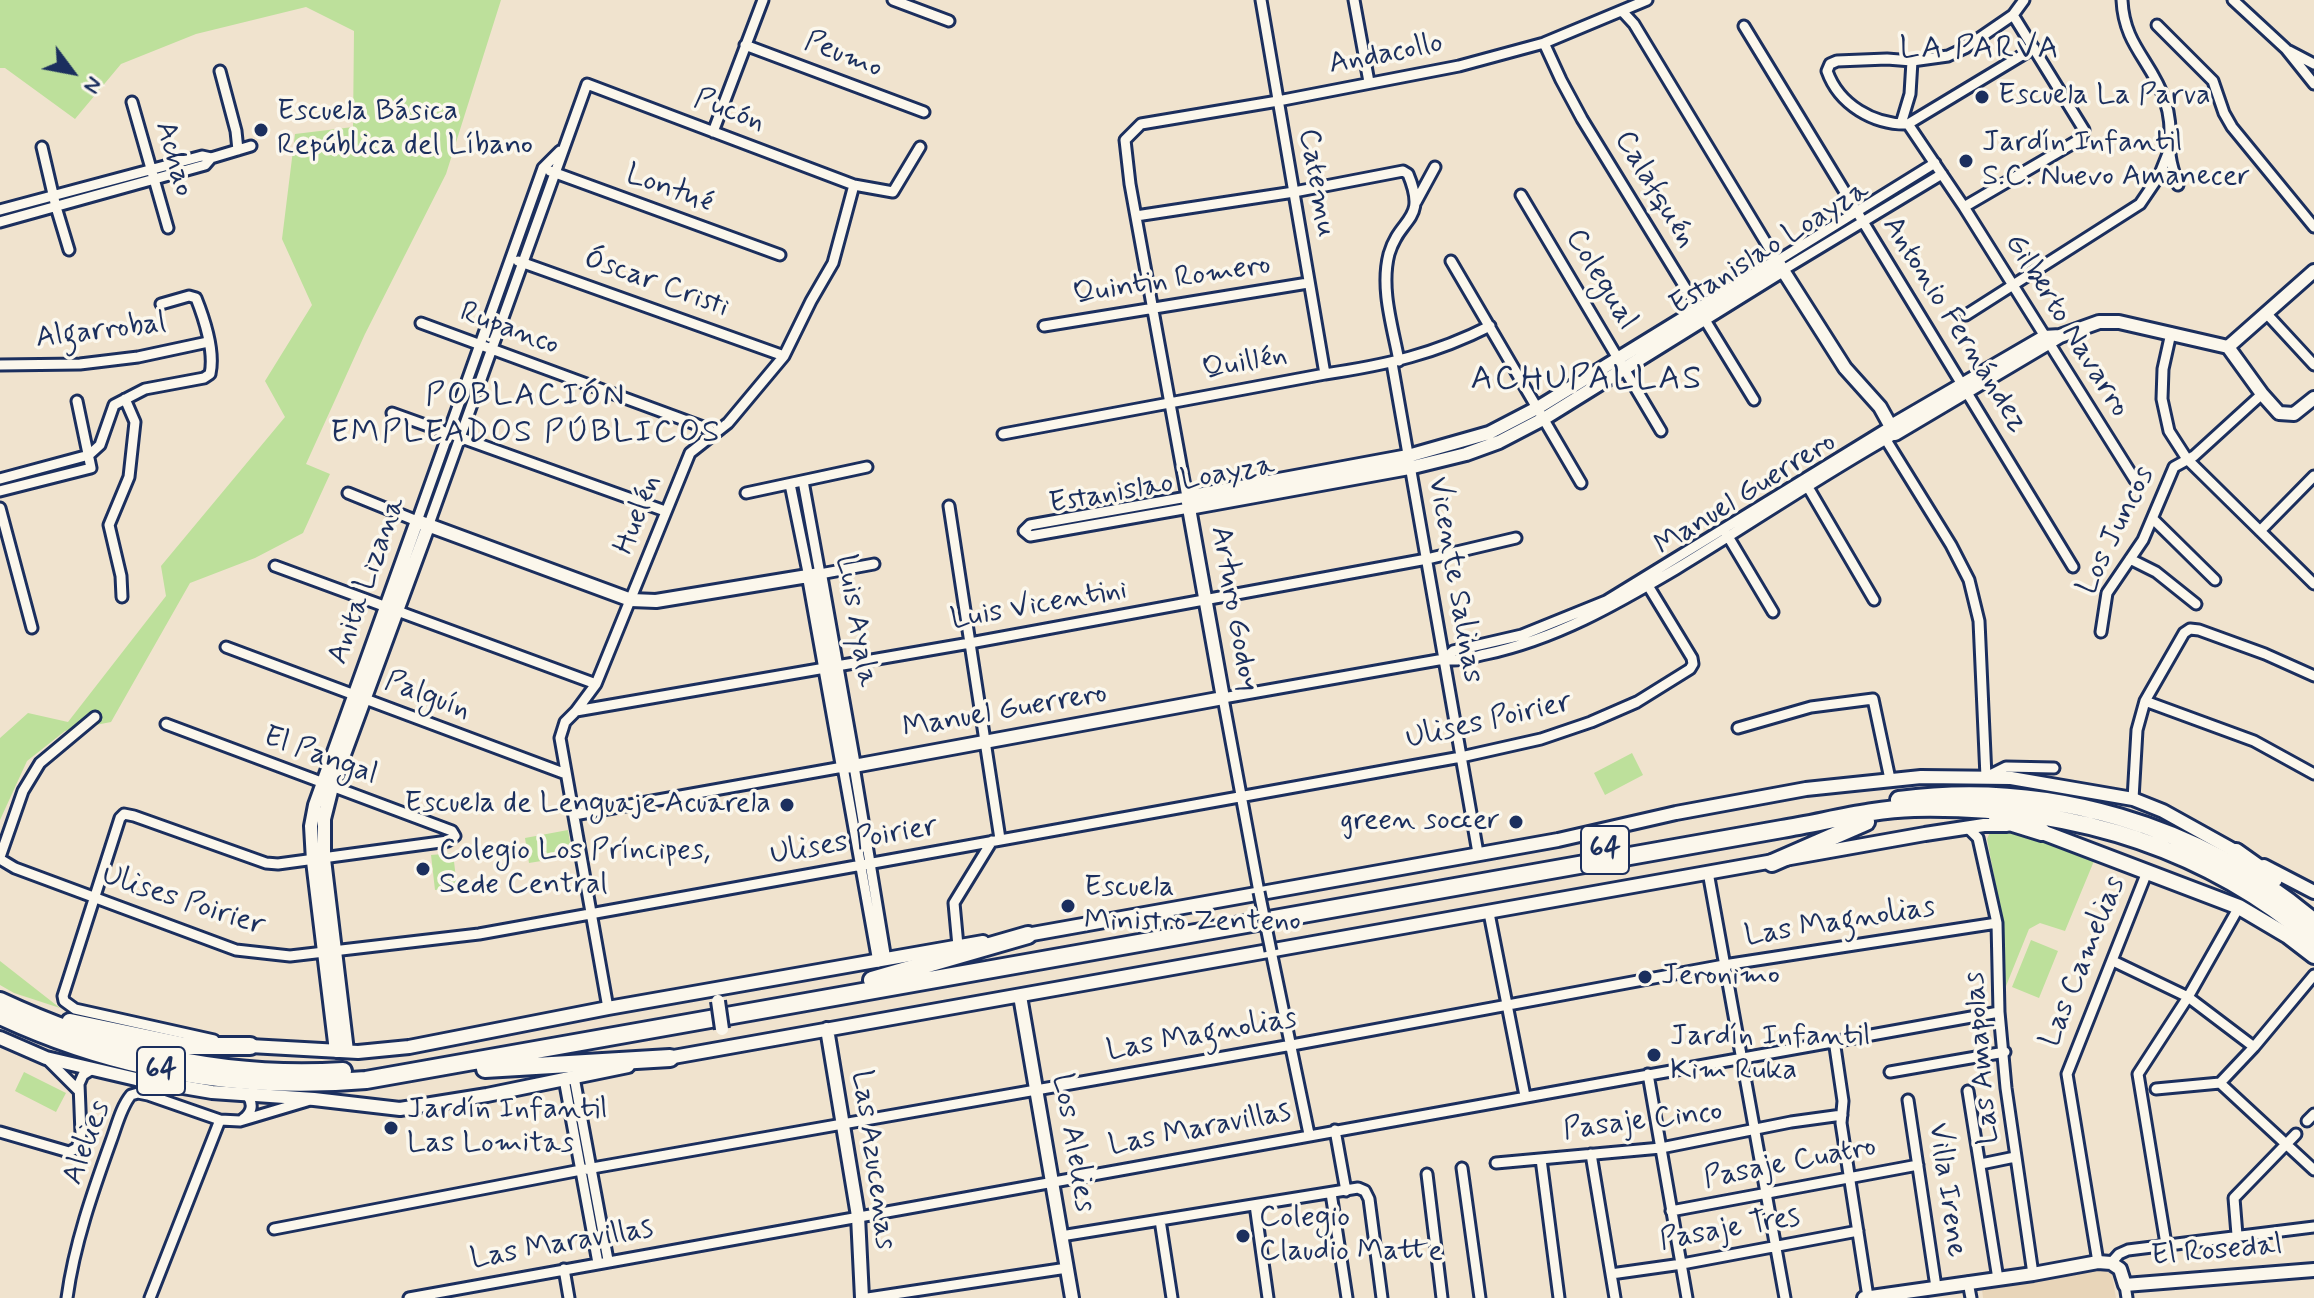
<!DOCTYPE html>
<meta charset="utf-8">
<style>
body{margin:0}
#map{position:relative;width:2314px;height:1298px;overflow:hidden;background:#f0e3ce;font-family:Mynerve,sans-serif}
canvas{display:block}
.north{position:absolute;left:32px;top:32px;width:80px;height:80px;-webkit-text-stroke:6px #fbf7ec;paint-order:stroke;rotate:122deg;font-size:22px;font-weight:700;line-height:32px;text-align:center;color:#1b2f5e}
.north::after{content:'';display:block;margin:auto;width:28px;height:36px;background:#1b2f5e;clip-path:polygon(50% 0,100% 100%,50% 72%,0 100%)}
</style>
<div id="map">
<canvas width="2314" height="1298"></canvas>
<div class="north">N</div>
</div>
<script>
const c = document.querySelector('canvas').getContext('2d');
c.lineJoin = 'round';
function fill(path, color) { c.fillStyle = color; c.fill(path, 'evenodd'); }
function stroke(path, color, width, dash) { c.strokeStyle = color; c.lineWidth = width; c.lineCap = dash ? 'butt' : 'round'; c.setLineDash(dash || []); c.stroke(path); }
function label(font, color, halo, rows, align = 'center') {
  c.font = font + ' Mynerve,sans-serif'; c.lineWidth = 7; c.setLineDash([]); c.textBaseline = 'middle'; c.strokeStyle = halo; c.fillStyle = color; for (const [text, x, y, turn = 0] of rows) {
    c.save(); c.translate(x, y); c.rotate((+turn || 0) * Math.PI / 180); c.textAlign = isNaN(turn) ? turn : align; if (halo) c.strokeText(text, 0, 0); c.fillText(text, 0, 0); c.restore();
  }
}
fill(new Path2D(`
 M2101 1269 2112 1274 2116 1298H1983L1982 1289Z`), '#e8d5b9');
fill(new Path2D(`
 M0 0H501L446 174 365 334 306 464 330 474 303 533 255 558 190 583 111 722 65 731 27 761 0 820V738L28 713 68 722 166 596 161 566 285 417 265 381 312 305 282 239 295 134 353 127 354 31 306 7 196 34 121 64 75 119 5 68H0Z
 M1632 753 1643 775 1605 795 1594 773Z
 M568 830 572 856 529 863 525 838Z
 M1991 830 2024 835 2094 861 2065 931 2040 923 2029 929 2004 991 2002 918 1987 839Z
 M453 853 457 887 435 890 431 855Z
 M2031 940 2058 951 2039 998 2012 987Z
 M0 961 60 1008 14 993 0 985Z
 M24 1072 66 1093 56 1112 15 1091Z`), '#bde09b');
const street = new Path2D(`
 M893 0 949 21
 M1261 0 1325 374
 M1354 0 1369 82
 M2024 0 2013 15 1965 48 1948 56 1912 61 1887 59 1837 61 1830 64 1827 71C1839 105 1874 125 1908 124L1964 207 2135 480
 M2122 0C2124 46 2152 61 2165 101 2171 118 2170 131 2170 149 2169 161 2175 174 2178 185
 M2233 0 2286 49 2314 84
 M1622 11 1634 24 1777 261 1935 163
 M2157 25 2213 81 2224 113 2232 127 2314 227
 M1744 26 2073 567
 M1544 43 1561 80 1582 119 1754 400
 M745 45 924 112
 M2289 51 2314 64
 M220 71 236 131 238 150
 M132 102 168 228
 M1901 124 1910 94 1912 61
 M1908 124 2034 48
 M713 132 763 0
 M42 147 56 207 69 250
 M550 171 780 255
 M1521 195 1661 431
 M1416 202 1435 167
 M1964 207 2077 141 2082 137 2084 130 2013 15
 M0 210 202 156 211 158
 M1136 216 1294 192 1403 171 1408 174C1428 222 1400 216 1389 254 1380 289 1393 328 1399 361
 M0 222 205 165 211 158 251 146
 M518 261 784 356
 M1451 261 1581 483
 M1783 270 1942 174
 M2266 313 2314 365
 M1966 315 2140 204 2159 176 2169 151
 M421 323 706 428 714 433
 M1044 326 1308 283
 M2171 333 2163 369 2162 399 2169 431 2187 459 2314 584
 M1392 363 1478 853
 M0 365 80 364 138 357 208 342
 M392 413 665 511
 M1003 434 1325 374C1386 365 1435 354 1490 326
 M1883 435 1951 545 1969 580 1979 621 1986 777 2006 767 2054 768
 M0 479 89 455 100 445 114 405 145 389 204 378 210 374C215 352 204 318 196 298L189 296 161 304
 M803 481 820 574 874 564
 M1805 482 1874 600
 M790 484 809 577
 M0 491 91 468 77 401
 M348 493 417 521 543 168 560 151
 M746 493 867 467
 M949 506 1000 839
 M0 508 32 628
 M2153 519 2215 580
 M429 524 587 84 854 185 893 192 920 147
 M1024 531 1030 525 1187 497 1130 184 1125 140 1141 124 1278 101 1459 66 1544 43 1647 0
 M1024 531 1030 536 1189 508
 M2260 531 2314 476
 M1726 533 1773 612
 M2130 559 2156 572 2196 604
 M275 566 596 684
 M122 597 121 576 109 525 129 477 135 422 125 399
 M2101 632 2107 593 2143 540 2174 467 2194 456 2262 394
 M226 647 566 774
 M1444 659 1453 651 1522 635 1606 601 1891 426
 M2145 701 2254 741 2314 774
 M576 711 596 684 690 453 728 423 784 356 811 301 833 263 854 185
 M166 724 452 831 455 836 448 841 278 864 266 863 134 816 124 814 120 818 63 996 64 1001 75 1009 214 1040
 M1738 728 1811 707 1873 699 1890 779
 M854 766 886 960
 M2133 799 2137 730 2145 701 2184 633 2190 629 2199 630 2265 654 2314 676
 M574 815 843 767 878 962
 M1967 827 1978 838 1997 923 1999 1012 2006 1088 2033 1274
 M0 857 23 791 40 763 95 717
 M0 859 15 868 236 950 290 956 479 934 1461 757 1541 739 1591 722 1637 702 1690 669 1693 664 1692 658 1644 579
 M1708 872 1785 1298
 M1259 892 1223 698 1444 659C1459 662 1472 657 1486 654 1556 639 1615 605 1676 569 1749 525 1820 476 1895 434
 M1489 913 1525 1096
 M958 946 954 903 992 841
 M1271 951 1309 1134
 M2113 961 2188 997 2254 1047
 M608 1008 560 738 565 722 576 711 970 643 1427 559 1516 538
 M1834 1040 1843 1101 1841 1123 1868 1297
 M46 1058 78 1090
 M1890 1072 2005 1052
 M1648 1074 1687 1298
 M574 1077 608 1260
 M564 1079 598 1263
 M2220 1083 2314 1170
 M2156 1089 2220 1083 2254 1047 2314 975
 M1968 1091 1998 1279
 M1908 1100 1936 1287
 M243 1119C252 1113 254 1104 247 1095
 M2307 1121 2314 1114
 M1335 1130 1346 1191
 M0 1132 69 1152 77 1148 81 1134 79 1084 83 1075 91 1070
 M1591 1154 1615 1298
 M1541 1159 1559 1298
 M1496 1163 1661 1148 1791 1122 1842 1115
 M1981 1164 2015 1157
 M1462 1168 1480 1298
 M1427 1174 1442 1298
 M1331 1193 1347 1298
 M1255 1205 1268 1298
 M1671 1211 1918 1165
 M1160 1220 1172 1298
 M274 1229 581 1170 1292 1045 1724 965 1997 923
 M2237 1235 2234 1198 2296 1134
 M1061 1236 1358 1188 1365 1191 1369 1199 1382 1298
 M2166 1244 2138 1074 2188 997 2239 907
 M2098 1262 2067 1074 2147 872
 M2111 1263 2119 1254 2128 1250 2314 1227
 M564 1269 569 1298
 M1611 1274 1682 1264 1858 1231
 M1968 1282 1971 1298
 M2125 1285 2127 1298
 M67 1298C74 1245 93 1191 111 1141 117 1125 121 1107 131 1095L138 1093 148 1095 220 1120
 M150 1298 220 1120 240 1121 307 1101
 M409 1298 1999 1012
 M868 1298 1067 1268`);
const secondary = new Path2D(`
 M2228 347 2262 394 2279 413 2294 414 2314 398
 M2228 347 2314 271
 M1891 426 2044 337 2060 336
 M1189 508 1409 468 1466 454 1499 442 1545 418 1783 270
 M809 577 843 767 854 766 1223 698 1187 497 1408 456 1489 433 1539 407 1777 261 1845 368 1880 407 1895 434 2060 336 2099 322H2119L2228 347
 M2264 866 2314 892
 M1021 936 1558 840 1676 813 1806 789 1921 777 2011 778 2133 799 2163 811 2244 856
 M1020 996 1072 1298
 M827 1029 858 1216 862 1298
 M0 1038 46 1058 136 1079 212 1092 314 1099 400 1109 487 1095 628 1066
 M250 1046 358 1052 409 1047 608 1008 983 942
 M336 1051 313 861 311 826 315 805 417 521 631 600 656 601 820 574 854 766
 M347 1051 324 859V819L332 787 429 524
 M662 1059 1925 834 1984 825H2007
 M1864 1298 2033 1274 2098 1262 2111 1263 2120 1269 2125 1285 2314 1270`);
const primary = new Path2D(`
 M2042 832 2239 907 2288 936 2314 956`);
const highway = new Path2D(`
 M1899 800C2046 780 2201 825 2314 922
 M1997 818 2042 832
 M2236 852 2274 879
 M1772 863 1866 822
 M872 980 1028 935
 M0 1001C109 1052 222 1079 343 1071
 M0 1016C116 1070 238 1091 366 1080L1782 829C1825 822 1872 809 1914 808 2063 805 2199 842 2314 940
 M70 1022 185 1046H250
 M485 1069 670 1058`);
stroke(street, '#1b2f5e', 15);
stroke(secondary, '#1b2f5e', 18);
stroke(primary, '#1b2f5e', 20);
stroke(highway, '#1b2f5e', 22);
stroke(street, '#fbf7ec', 9);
stroke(secondary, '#fbf7ec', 12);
stroke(primary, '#fbf7ec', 14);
stroke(highway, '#fbf7ec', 16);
const streetBridge = new Path2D(`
 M1259 892 1271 951`);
const secondaryBridge = new Path2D(`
 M718 1001 722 1029`);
stroke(streetBridge, '#1b2f5e', 15, []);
stroke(secondaryBridge, '#1b2f5e', 18, []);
stroke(streetBridge, '#fbf7ec', 9);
stroke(secondaryBridge, '#fbf7ec', 12);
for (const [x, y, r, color] of [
 [1982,97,8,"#1b2f5e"],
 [261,130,8,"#1b2f5e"],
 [1966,161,8,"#1b2f5e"],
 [787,805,8,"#1b2f5e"],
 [1516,822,8,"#1b2f5e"],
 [423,869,8,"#1b2f5e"],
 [1068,906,8,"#1b2f5e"],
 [1645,977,8,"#1b2f5e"],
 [1654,1055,8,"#1b2f5e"],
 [391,1128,8,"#1b2f5e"],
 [1243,1236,8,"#1b2f5e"]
]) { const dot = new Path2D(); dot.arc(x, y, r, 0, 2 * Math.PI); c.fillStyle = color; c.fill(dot); stroke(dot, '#fbf7ec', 3); }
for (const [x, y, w] of [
 [1605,850,48],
 [161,1071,48]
]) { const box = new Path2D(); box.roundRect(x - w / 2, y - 24, w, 48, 6); c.fillStyle = '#fbf7ec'; c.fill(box); stroke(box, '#1b2f5e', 2); }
label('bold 28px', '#1b2f5e', null, [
 ["64",1605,850],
 ["64",161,1071]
]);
label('30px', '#1b2f5e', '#fbf7ec', [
 ["Andacollo",1386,55,-11],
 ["Peumo",843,56,21],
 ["Pucón",729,112,21],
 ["Achao",173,159,74],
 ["Catemu",1316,183,80],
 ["Lontué",669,190,20],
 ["Calafquén",1654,190,59],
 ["Estanislao Loayza",1770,249,-32],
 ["Colegual",1600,280,59],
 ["Quintin Romero",1172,281,-9],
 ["Óscar Cristi",656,284,20],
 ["Antonio Fernández",1954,325,58],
 ["Gilberto Navarro",2066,326,58],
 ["Rupanco",509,330,20],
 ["Algarrobal",101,332,-7],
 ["Quillén",1245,364,-11],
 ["Estanislao Loayza",1162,486,-10],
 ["Manuel Guerrero",1746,495,-32],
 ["Huelén",639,515,-69],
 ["Los Juncos",2117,531,-64],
 ["Vicente Salinas",1454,580,80],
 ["Anita Lizana",368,581,-70],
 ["Luis Vicentini",1039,606,-10],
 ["Arturo Godoy",1233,609,80],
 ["Luis Ayala",855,621,80],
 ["Palguín",427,697,21],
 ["Manuel Guerrero",1005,712,-10],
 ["Ulises Poirier",1489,722,-13],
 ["El Pangal",320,757,20],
 ["Ulises Poirier",854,842,-10],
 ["Ulises Poirier",183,902,18],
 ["Las Magnolias",1840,923,-9],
 ["Las Camelias",2084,962,-68],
 ["Las Magnolias",1202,1036,-10],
 ["Las Amapolas",1983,1058,-95],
 ["Pasaje Cinco",1643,1122,-7],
 ["Las Maravillas",1200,1130,-11],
 ["Alelies",88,1143,-70],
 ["Los Alelies",1072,1143,80],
 ["Las Azucenas",872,1160,82],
 ["Pasaje Cuatro",1790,1164,-11],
 ["Villa Irene",1946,1190,82],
 ["Pasaje Tres",1730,1230,-10],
 ["Las Maravillas",562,1245,-10],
 ["El Rosedal",2217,1252,-5]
]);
label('30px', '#1b2f5e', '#fbf7ec', [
 ["Escuela La Parva",1998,97],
 ["Escuela Básica",277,113],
 ["República del Líbano",277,147],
 ["Jardín Infantil",1982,144],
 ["S.C. Nuevo Amanecer",1982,178],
 ["Escuela de Lenguaje Acuarela",771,805,"right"],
 ["green soccer",1500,822,"right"],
 ["Colegio Los Príncipes,",439,852],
 ["Sede Central",439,886],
 ["Escuela",1084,889],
 ["Ministro Zenteno",1084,923],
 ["Jeronimo",1661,977],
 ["Jardín Infantil",1670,1038],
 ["Kim Ruka",1670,1072],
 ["Jardín Infantil",407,1111],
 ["Las Lomitas",407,1145],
 ["Colegio",1259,1219],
 ["Claudio Matte",1259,1253]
], 'left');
c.letterSpacing = '2px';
label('32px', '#1b2f5e', '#fbf7ec', [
 ["LA PARVA",1980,50],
 ["POBLACIÓN",526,397],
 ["EMPLEADOS PÚBLICOS",526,434]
]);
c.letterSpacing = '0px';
c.letterSpacing = '2px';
label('34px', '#1b2f5e', '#fbf7ec', [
 ["ACHUPALLAS",1587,381]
]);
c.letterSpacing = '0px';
</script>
